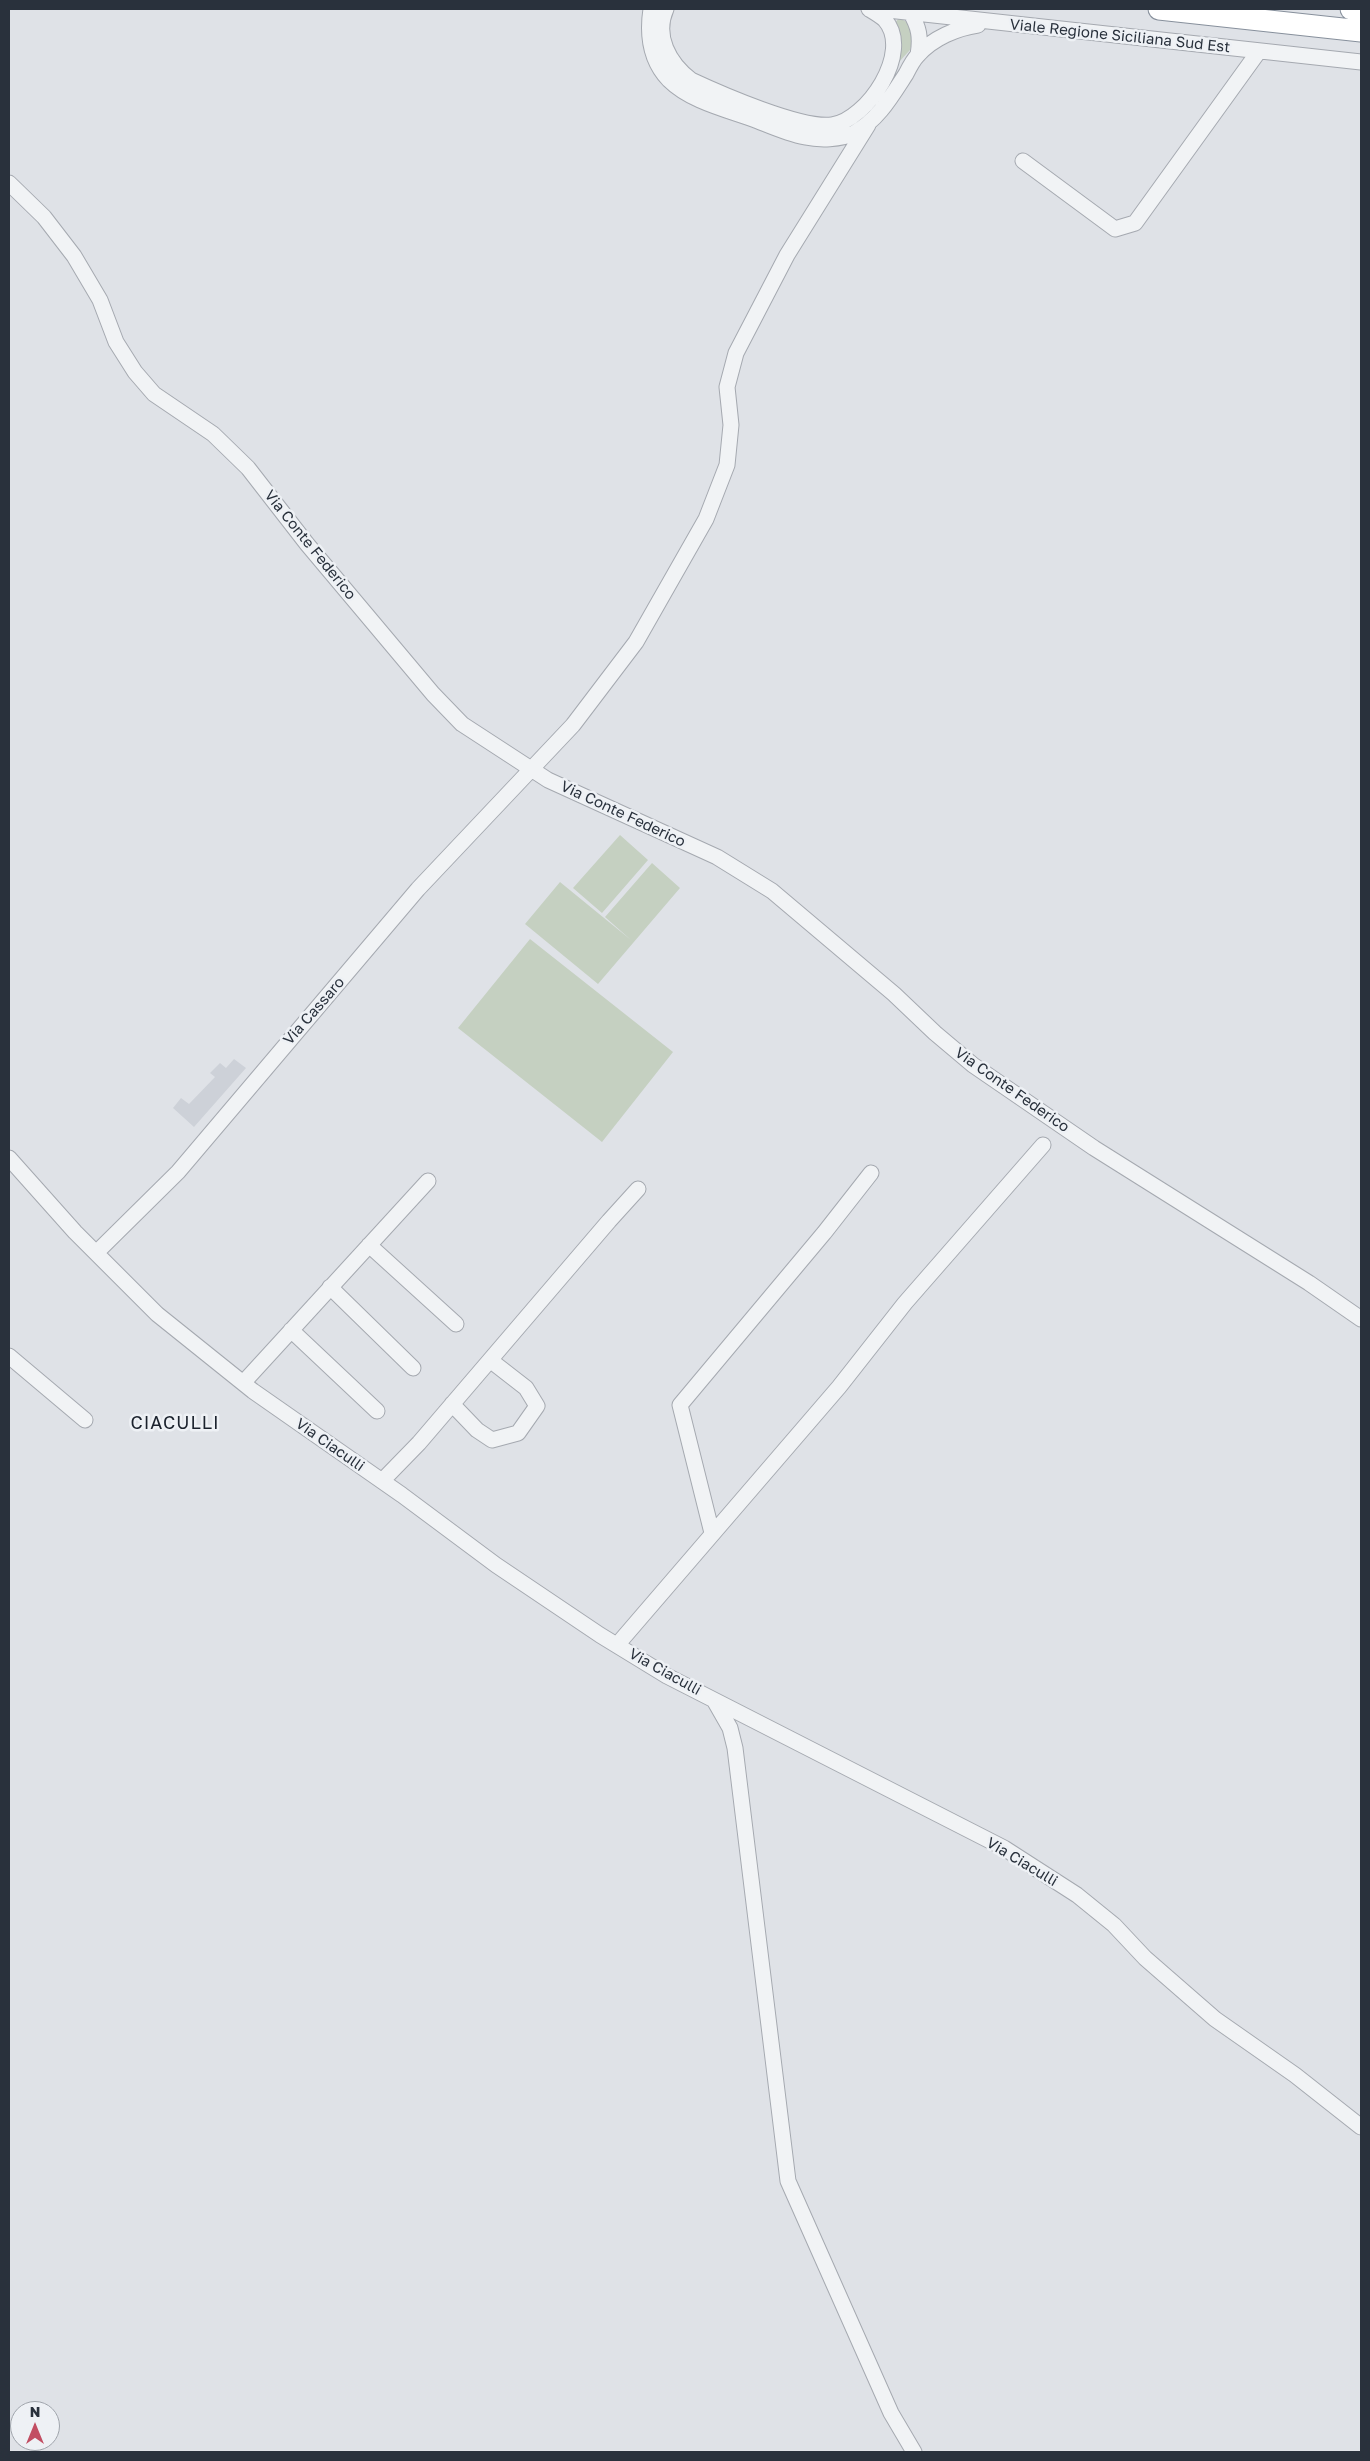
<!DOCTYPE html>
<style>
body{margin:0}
#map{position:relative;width:1370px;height:2461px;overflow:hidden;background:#dfe2e7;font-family:"Golos Text",sans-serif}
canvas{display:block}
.frame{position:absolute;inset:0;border:10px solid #29313c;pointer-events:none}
.north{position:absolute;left:10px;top:2401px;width:50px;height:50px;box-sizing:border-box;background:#eef1f5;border:1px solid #9fa4ab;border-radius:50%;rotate:0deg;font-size:14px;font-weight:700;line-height:20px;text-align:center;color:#29313c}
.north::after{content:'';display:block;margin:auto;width:18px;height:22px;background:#c24e63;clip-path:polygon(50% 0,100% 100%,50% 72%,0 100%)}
</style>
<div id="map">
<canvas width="1370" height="2461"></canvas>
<div class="frame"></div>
<div class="north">N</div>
</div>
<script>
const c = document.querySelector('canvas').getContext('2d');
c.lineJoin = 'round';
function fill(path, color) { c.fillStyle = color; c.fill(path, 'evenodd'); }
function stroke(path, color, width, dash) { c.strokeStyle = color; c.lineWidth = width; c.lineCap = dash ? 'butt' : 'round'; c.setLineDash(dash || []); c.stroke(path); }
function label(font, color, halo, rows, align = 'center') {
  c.font = font + ' "Golos Text",sans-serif'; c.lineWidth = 5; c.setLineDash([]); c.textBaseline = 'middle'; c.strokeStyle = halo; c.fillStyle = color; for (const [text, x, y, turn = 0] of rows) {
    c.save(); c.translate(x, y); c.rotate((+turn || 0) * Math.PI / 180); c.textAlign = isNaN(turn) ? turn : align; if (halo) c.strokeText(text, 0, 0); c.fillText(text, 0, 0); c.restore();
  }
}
fill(new Path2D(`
 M234 1059 246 1068 194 1127 173 1108 181 1098 189 1104 215 1077 210 1073 220 1063 226 1068Z`), '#cdd1d8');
fill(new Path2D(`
 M899 18 907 22 914 35 910 50 899 62 900 44 894 24Z
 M620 835 648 860 602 913 573 888Z
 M652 863 680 888 598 984 525 924 560 882 631 940 605 917Z
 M530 939 673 1052 602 1142 458 1028Z`), '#c5d0c1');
const minor = new Path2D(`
 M651 9C647 35 650 60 669 80 691 102 729 110 758 121 773 127 789 134 805 137 819 140 841 140 854 133 878 120 891 97 906 74 909 68 913 60 918 55 933 38 957 28 978 25
 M666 9C654 36 669 63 691 80 721 94 801 129 832 125 867 120 913 52 885 20 881 16 874 12 869 9
 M879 9 1361 62
 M910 12C919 27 921 37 918 55
 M1023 161 1115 229 1135 223 1259 51
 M9 183 44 217 74 256 100 300 116 342 135 372 154 394 213 434 248 468 307 544 433 694 462 724 548 780 717 857 772 891 894 994 935 1033 973 1065 1094 1148 1309 1283 1361 1319
 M9 1158 75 1232 157 1314 253 1391 402 1495 496 1565 600 1635 667 1676 1004 1848 1077 1895 1114 1925 1145 1958 1215 2019 1295 2075 1361 2127
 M369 1245 456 1324
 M96 1253 178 1172 418 889 573 725 636 642 706 519 727 465 731 425 727 387 736 353 787 255 868 125
 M330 1287 413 1368
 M291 1330 377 1411
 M9 1356 85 1420
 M243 1383 428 1181
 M452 1404 477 1430 492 1440 518 1433 537 1406 526 1388 490 1360
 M382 1481 419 1443 609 1221 638 1189
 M712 1533 680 1405 824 1233 871 1173
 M617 1645 839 1387 905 1303 1043 1145
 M714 1700 730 1728 735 1748 788 2181 891 2413 914 2452`);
const highway = new Path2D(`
 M1159 9 1361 31
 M1351 9 1361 10`);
stroke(minor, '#a5a9b0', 17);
stroke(highway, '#87909c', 23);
stroke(minor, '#f1f3f5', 15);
stroke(highway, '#fff', 21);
label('15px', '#29313c', '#eef1f5', [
 ["Viale Regione Siciliana Sud Est",1120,36,6],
 ["Via Conte Federico",310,545,51],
 ["Via Conte Federico",623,814,25],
 ["Via Cassaro",314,1011,-49],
 ["Via Conte Federico",1012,1090,35],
 ["Via Ciaculli",330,1445,35],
 ["Via Ciaculli",665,1672,29],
 ["Via Ciaculli",1022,1862,31]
]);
c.letterSpacing = '1px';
label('18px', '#1b222d', '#eef1f5', [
 ["CIACULLI",175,1423]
]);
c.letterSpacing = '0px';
</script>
